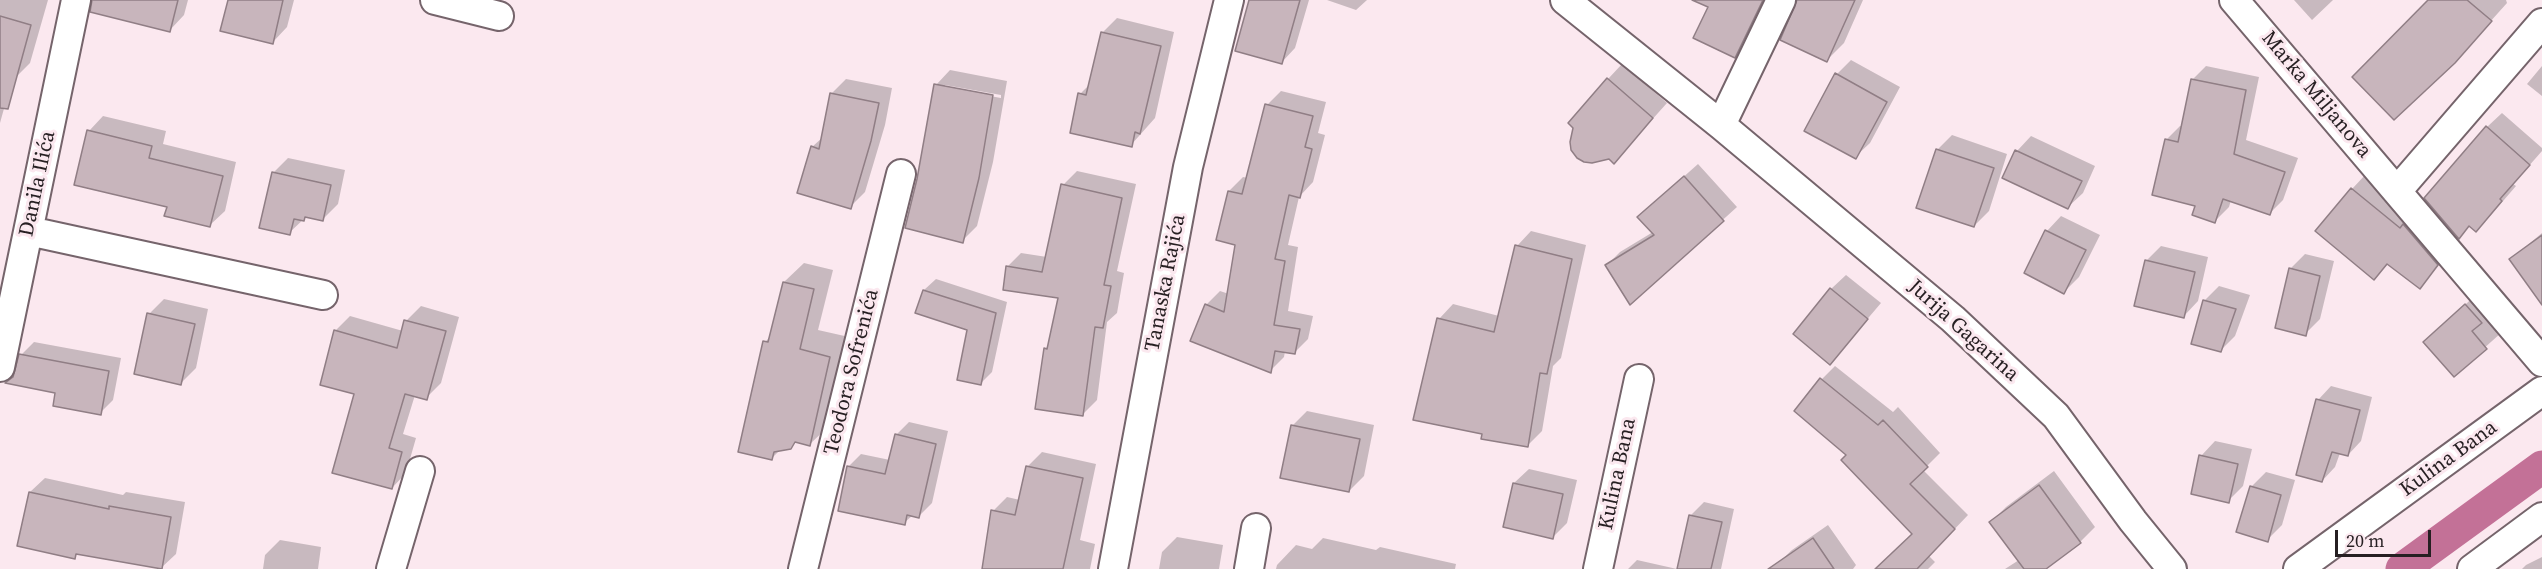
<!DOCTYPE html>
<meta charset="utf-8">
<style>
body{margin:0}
#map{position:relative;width:2542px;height:569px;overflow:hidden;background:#fbe8ef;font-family:"Source Serif 4",serif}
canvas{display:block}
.scale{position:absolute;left:2335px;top:530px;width:96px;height:27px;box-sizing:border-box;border:3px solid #261f22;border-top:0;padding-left:8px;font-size:18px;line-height:21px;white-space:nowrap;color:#261f22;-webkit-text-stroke:4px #fbe8ef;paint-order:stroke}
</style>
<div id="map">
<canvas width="2542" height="569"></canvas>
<div class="scale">20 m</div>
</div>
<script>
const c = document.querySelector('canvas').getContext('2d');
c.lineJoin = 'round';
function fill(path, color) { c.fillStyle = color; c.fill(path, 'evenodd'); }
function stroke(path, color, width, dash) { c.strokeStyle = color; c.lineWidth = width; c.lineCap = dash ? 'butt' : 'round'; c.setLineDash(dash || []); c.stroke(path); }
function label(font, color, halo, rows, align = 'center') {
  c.font = font + ' "Source Serif 4",serif'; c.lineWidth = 6; c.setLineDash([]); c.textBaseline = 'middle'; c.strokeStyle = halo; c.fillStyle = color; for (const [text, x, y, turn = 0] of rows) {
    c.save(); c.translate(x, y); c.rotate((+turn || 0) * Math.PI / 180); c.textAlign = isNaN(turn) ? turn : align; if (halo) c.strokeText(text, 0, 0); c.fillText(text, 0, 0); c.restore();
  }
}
fill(new Path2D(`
 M0 0H48L30 63 16 77 13 76 0 123Z
 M109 0H188L184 15 170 30Z
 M229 0H294L287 27 273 42Z
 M1250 0H1309L1295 48 1282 62Z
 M1327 0H1367L1356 10Z
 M1713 0H1770L1751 40 1734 56Z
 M1799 0H1863L1844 43 1827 60Z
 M2294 0H2333L2312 20Z
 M2430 0H2506L2507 3 2454 62Z
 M1117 18 1174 32 1155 118 1131 145 1080 94 1091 83 1102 33Z
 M1851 60 1900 87 1870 143 1855 157 1837 74Z
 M1622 64 1667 103 1614 162 1609 157 1608 79Z
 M2206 66 2259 77 2246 140 2298 158 2283 200 2269 214 2231 200 2229 207 2215 221 2197 204 2167 139 2180 126H2183L2192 80Z
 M2542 66V96L2527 84Z
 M950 70 1007 81 993 162 977 226 962 241 919 179 936 85ZM945 85 1001 95V98L945 88Z
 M846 79 892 88 885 125 865 192 850 207 812 147 823 137 831 94Z
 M1281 91 1326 102 1318 133 1325 135 1313 182 1299 197 1288 245 1298 247 1288 311 1313 316 1308 339 1294 353 1285 351 1284 357 1270 371 1206 305 1220 291 1229 294 1237 243 1229 191 1243 177 1248 178 1267 105Z
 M2502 113 2542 148V151L2513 184 2516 186 2491 215 2476 230 2470 225 2459 236 2487 127Z
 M103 116 166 131 163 144 236 162 225 211 210 225 89 131Z
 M1952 135 2007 154 1989 211 1974 226 1937 150Z
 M2031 136 2095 166 2083 193 2068 207 2017 151Z
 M288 158 345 170 338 204 323 219 307 216 289 233 273 173Z
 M1698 164 1737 207 1631 303 1607 265 1620 252 1653 232V204Z
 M1077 171 1136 184 1117 271 1124 273 1117 313 1107 322 1097 400 1083 414 1045 349 1050 344 1060 297 1007 267 1021 253 1047 257 1063 185Z
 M2366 174 2452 250 2420 287 2389 263 2374 278 2352 189Z
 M2061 216 2100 235 2079 277 2064 292 2047 231Z
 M1531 231 1586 245 1561 358 1553 366 1542 431 1528 445 1483 432 1439 319 1453 304 1499 316 1517 246Z
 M2542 233V300L2511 259Z
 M2161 246 2208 257 2198 301 2184 316 2146 261Z
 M2305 254 2334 261 2320 319 2305 334 2290 269Z
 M804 263 833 270 818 330 849 337 830 425 810 444 797 441 790 448 781 449 771 459 765 342 772 335 784 282Z
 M1846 275 1881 303 1830 363 1831 289Z
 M936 279 1007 302 992 372 980 384 969 329 924 290Z
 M2219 286 2250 295 2235 336 2221 350 2204 301Z
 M2481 290 2501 333 2454 375 2425 342Z
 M164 299 208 309 196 368 181 383 149 314Z
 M421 306 459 317 441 383 426 398 415 395 403 434 416 438 406 473 392 488 355 393 335 331 350 316 403 331 406 321Z
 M34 342 121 358 113 400 100 413 57 391 8 382 15 375 21 355Z
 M1835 366 1893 412 1898 407 1940 453 1923 470 1968 515 1929 556 1935 562 1928 569H1877L1913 534 1848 454 1822 379Z
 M2331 386 2372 397 2361 441 2348 455 2340 453 2335 467 2322 481 2318 400Z
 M1307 411 1374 425 1364 476 1349 491 1292 426Z
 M909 422 948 431 932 503 919 516 913 515 904 523 848 467 861 454 890 460 896 435Z
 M2215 441 2252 449 2243 486 2228 501 2201 456Z
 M1042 452 1096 464 1080 540 1095 544 1090 569H984L993 511 1007 497 1020 500 1028 466Z
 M1529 469 1577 480 1567 523 1552 538 1514 483Z
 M2054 471 2095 527 2080 542 2043 569H2005L2019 560 1991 522 2006 507Z
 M2266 472 2295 480 2282 525 2267 540 2251 487Z
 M45 478 123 495 126 492 185 502 176 554 161 568 79 553 74 557 30 492Z
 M1704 502 1734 509 1721 569H1678L1691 515Z
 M1828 525 1856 565 1853 569H1781L1777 564 1792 550Z
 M1177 537 1223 545 1219 569H1159L1162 552Z
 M1323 538 1376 550 1380 547 1456 564 1455 569H1276L1277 565 1296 545 1312 549Z
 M280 540 321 547 318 569H263L265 555Z
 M2542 557V569H2522L2526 565Z
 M1637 560 1677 569H1628Z`), '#0003');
stroke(new Path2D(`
 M2402 569 2542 467`), '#c37197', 33);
const building = new Path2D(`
 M92 0H178L170 32 90 12Z
 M228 0H283L273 44 220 31Z
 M1249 0H1300L1282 64 1235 51Z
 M1692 0H1763L1735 58 1693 38 1708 7Z
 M1797 0H1855L1827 62 1780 40Z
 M2428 0H2467L2492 21 2455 63 2394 120 2352 77Z
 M0 16 31 25 8 109 0 108Z
 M1101 32 1161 46 1140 134 1135 132 1132 147 1070 133 1078 93 1086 95Z
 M1835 73 1887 102 1856 159 1804 131Z
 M1607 78 1653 118 1614 164 1609 159 1592 163 1584 162 1577 158 1571 150 1570 142 1573 128 1568 123Z
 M2191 79 2246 90 2234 154 2285 172 2270 215 2223 199 2215 223 2192 215 2195 206 2152 195 2165 139 2178 142Z
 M934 84 993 95 979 178 963 243 905 228 917 179Z
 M830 93 879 103 871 141 851 209 797 193 811 146 819 149Z
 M1265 104 1313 116 1305 147 1312 149 1300 198 1289 195 1275 259 1285 261 1274 325 1300 329 1295 354 1275 351 1271 373 1190 341 1205 304 1224 312 1235 245 1216 240 1228 191 1242 194Z
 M2486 126 2530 165 2500 199 2502 201 2476 232 2469 226 2459 239 2424 198Z
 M87 130 152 146 149 158 223 176 210 227 164 216 167 207 74 185Z
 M1936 149 1994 168 1974 227 1916 208Z
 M2015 150 2082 181 2068 209 2002 178Z
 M272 172 331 185 323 221 305 217 304 221 294 219 290 235 259 228Z
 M1684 176 1724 221 1630 305 1605 265 1654 235 1637 217Z
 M1061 184 1122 198 1104 285 1111 286 1103 328 1095 327 1083 416 1035 409 1044 348 1047 349 1058 298 1003 290 1006 266 1042 272Z
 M2351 188 2400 228 2403 224 2438 265 2420 289 2387 264 2374 280 2315 231Z
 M2045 230 2086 250 2064 294 2024 273Z
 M2542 235V305L2509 259Z
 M1515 245 1572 259 1547 374 1540 373 1528 447 1481 439 1482 434 1413 420 1437 318 1494 332Z
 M2145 260 2195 272 2184 318 2134 306Z
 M2289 268 2320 276 2306 336 2275 328Z
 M783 282 814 289 800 349 830 357 810 446 795 442 791 449 774 452 772 460 738 452 763 341 768 342Z
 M1830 288 1868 319 1830 365 1793 334Z
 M923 290 996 313 981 385 957 380 967 330 915 313Z
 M2203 300 2236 309 2221 352 2191 344Z
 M2465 304 2482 323 2472 331 2487 349 2454 377 2423 342Z
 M147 313 195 324 181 385 134 374Z
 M404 320 446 331 427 400 405 394 389 448 402 452 392 489 332 473 354 394 320 385 334 330 397 348Z
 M19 354 109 371 101 415 53 406 55 393 5 383 13 377Z
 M1820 378 1878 425 1883 420 1928 467 1910 484 1955 529 1917 569H1875L1912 534 1841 460 1846 455 1794 411Z
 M2316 399 2360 410 2348 456 2332 452 2322 482 2296 475Z
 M1291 425 1360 439 1349 492 1280 478Z
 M895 434 936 444 919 518 907 515 905 525 838 511 847 466 885 474Z
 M2199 455 2238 464 2229 503 2191 494Z
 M1026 466 1083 478 1063 569H982L991 510 1015 515Z
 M1513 483 1563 494 1553 539 1503 527Z
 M2039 485 2081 543 2046 569H2024L1989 522Z
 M2250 486 2281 495 2268 542 2236 532Z
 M29 492 109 509V506L171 517 162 569 76 554 75 559 17 546Z
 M1689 515 1722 522 1711 569H1677Z
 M1813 538 1834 569H1768Z`);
fill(building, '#c8b5bc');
stroke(building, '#907e85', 1.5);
const minor = new Path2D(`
 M435 0 499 16
 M1565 0 1721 125 1953 319 2056 416 2133 521 2172 569
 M2234 0 2542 362
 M1721 125 1781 0
 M2397 191 2542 23
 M29 231 323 295
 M0 367 76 0
 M391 569 420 471
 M803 569 901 174
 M1113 569 1188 167 1229 0
 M1249 569 1256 528
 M1598 569 1639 379
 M2298 569 2542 391
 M2472 569 2542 517`);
stroke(minor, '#75646b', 32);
stroke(minor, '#fff', 28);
label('21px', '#261f22', '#fbe8ef', [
 ["Marka Miljanova",2316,95,50],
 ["Danila Ilića",38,184,-78],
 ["Tanaska Rajića",1166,283,-79],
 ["Jurija Gagarina",1963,331,42],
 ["Teodora Sofrenića",852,372,-76],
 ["Kulina Bana",2449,459,-36],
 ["Kulina Bana",1618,474,-78]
]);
</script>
